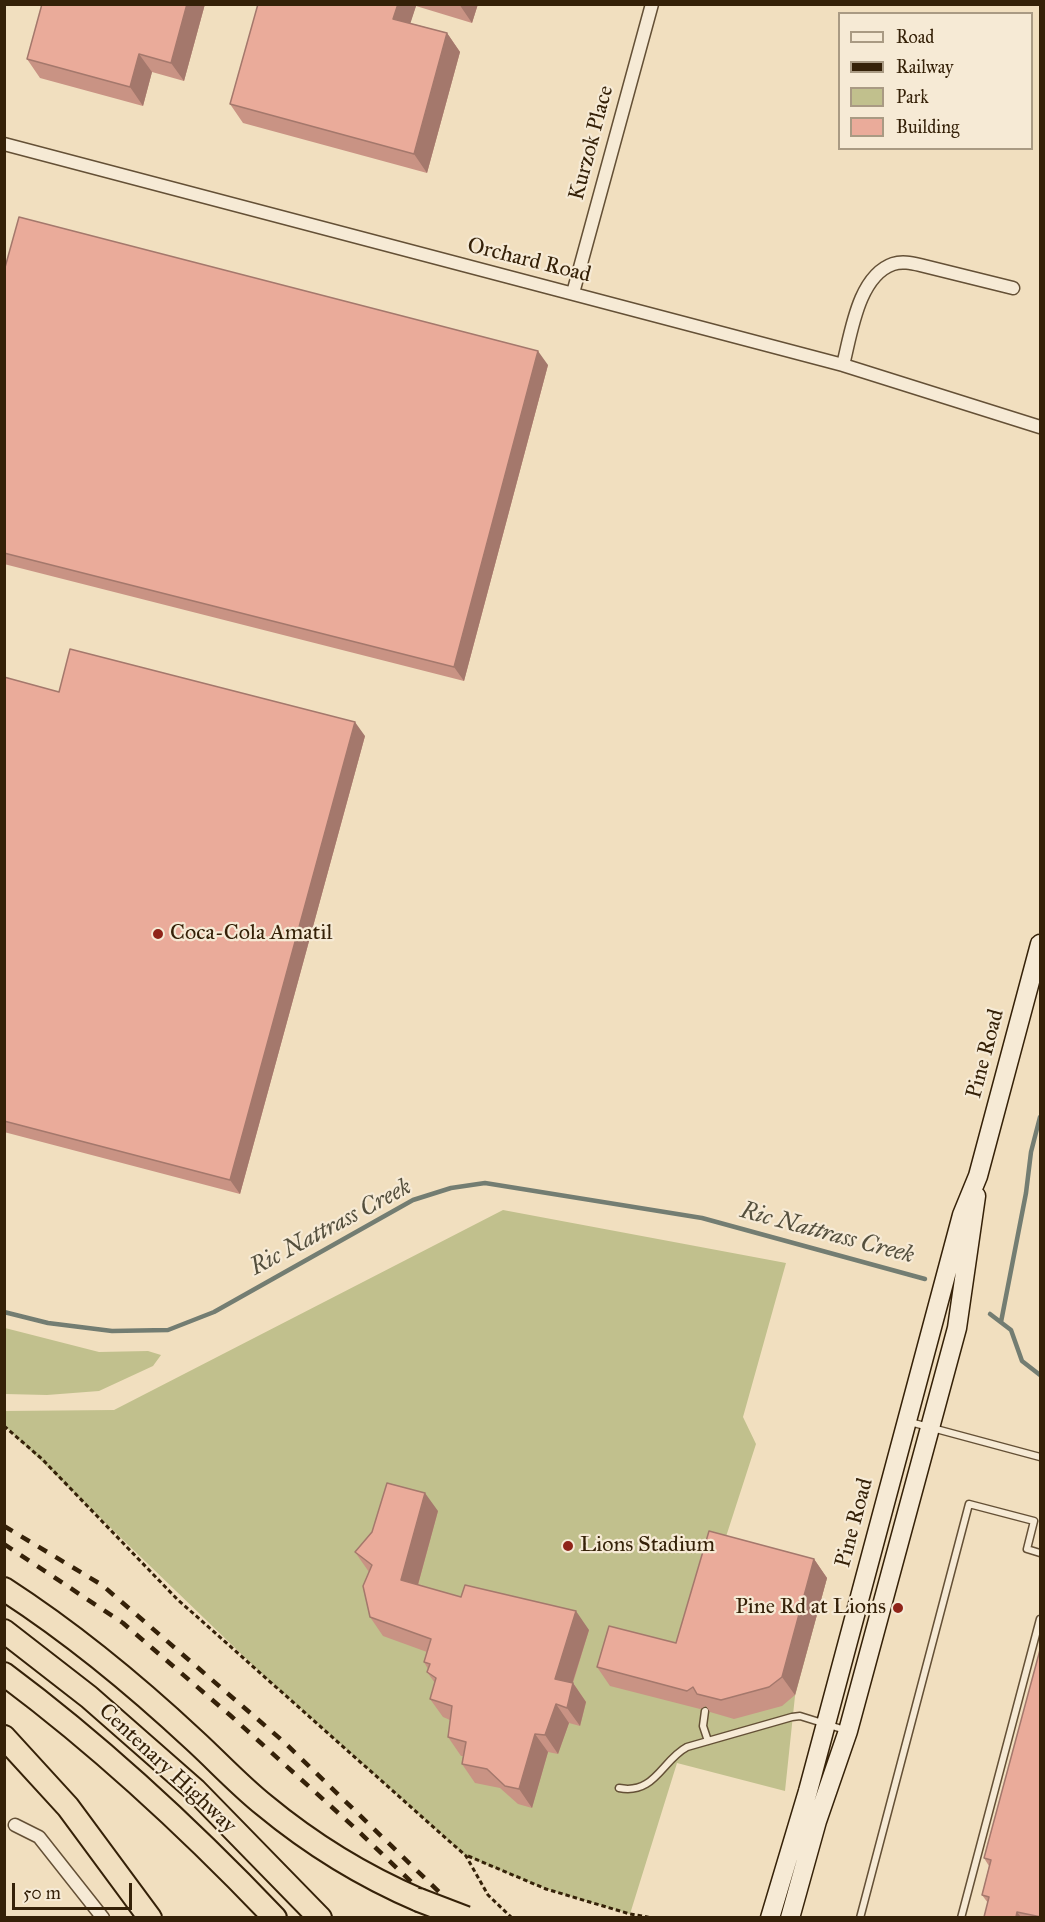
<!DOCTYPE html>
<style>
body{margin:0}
#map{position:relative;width:1045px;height:1922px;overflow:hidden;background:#f1dfbf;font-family:"IM FELL Great Primer",serif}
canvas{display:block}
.frame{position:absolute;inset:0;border:6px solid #352108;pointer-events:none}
.legend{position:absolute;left:838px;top:12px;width:195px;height:138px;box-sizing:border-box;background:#f6ead5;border:2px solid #a99a83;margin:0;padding:8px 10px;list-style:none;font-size:18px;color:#352108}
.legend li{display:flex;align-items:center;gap:12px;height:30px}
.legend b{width:30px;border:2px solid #a99a83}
.scale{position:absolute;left:12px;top:1883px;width:120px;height:27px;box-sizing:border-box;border:3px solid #352108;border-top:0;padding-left:8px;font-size:18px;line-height:21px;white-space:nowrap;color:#352108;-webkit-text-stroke:4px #f6ead5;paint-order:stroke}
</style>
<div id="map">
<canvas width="1045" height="1922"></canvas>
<div class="frame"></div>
<ul class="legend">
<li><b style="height:8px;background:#f6ead5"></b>Road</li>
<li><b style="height:8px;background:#352108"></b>Railway</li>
<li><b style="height:16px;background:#c1c08d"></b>Park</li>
<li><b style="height:16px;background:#eaab9a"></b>Building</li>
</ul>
<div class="scale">50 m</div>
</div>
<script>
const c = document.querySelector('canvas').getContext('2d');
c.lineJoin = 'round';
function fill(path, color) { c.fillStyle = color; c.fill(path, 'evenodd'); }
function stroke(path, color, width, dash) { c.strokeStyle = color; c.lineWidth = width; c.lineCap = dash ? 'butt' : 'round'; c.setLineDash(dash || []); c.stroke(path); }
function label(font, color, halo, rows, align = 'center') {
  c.font = font + ' "IM FELL Great Primer",serif'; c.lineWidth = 4.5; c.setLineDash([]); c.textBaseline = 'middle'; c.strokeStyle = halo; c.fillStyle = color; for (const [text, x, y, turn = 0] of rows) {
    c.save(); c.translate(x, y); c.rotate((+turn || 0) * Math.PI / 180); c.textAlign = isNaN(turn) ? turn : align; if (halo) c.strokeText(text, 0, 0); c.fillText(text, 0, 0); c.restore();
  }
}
fill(new Path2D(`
 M503 1210 786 1263 743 1417 756 1444 722 1549 827 1578 795 1696 785 1791 677 1763 630 1914 546 1889 466 1856 262 1674 5 1426 4 1411 114 1410Z
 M5 1328 99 1352 148 1351 161 1355 153 1366 99 1391 47 1395 5 1394Z`), '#c1c08d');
stroke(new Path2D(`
 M4 1312 48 1323 112 1331 168 1330 214 1312 413 1200 451 1188 485 1183 702 1218 925 1279
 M990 1314 1011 1330 1022 1361 1040 1375
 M1001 1322 1026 1193 1031 1152 1040 1117`), '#737d72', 4.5);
const lane = new Path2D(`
 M910 1422 1040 1457
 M705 1711 703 1726 708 1741
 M619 1788C655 1795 662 1760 687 1747L792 1717 800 1716 845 1730
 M860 1918 969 1504 1034 1521 1027 1549 1040 1553
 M961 1918 1040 1619`);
const street = new Path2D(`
 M4 144 843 365 1040 427
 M573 293 652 4
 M843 365C851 334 858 276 893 264 902 261 911 263 920 265L1013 288
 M15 1825 39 1837 103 1918`);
const secondary = new Path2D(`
 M770 1918 808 1791 962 1215 978 1176 1040 944
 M790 1918 817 1821 848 1731 957 1328 976 1196`);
const highway = new Path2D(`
 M4 1589C72 1633 135 1685 194 1740 217 1761 239 1785 264 1805 311 1844 363 1876 419 1900
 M4 1631 89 1697 195 1790 320 1918
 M4 1674C102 1747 191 1830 275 1918
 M4 1737 68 1807 150 1918`);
stroke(lane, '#645036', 9);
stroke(street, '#645036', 15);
stroke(secondary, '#352108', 21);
stroke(highway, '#352108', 26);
stroke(new Path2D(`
 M4 1426 42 1459 177 1599 466 1856 488 1895 512 1918
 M468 1856 546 1889 630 1914 653 1918`), '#352108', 3, [4.5, 3]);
stroke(lane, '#f6ead5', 6);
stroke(street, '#f6ead5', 12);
stroke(secondary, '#f6ead5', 18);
stroke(highway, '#f1dfbf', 22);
stroke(new Path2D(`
 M4 1526 102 1585 284 1742 466 1918
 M4 1544 123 1623 231 1716 356 1829 449 1918`), '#352108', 4.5, [10, 10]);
const highwayBridge = new Path2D(`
 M419 1900 466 1918`);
stroke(highwayBridge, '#352108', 26, []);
stroke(highwayBridge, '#f1dfbf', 22);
fill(new Path2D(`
 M205 4 184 81 152 72 143 106 40 78 27 59Z
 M258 4H478L472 23 416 6 410 23 447 33 460 52 427 173 243 123 230 104Z
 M4 271 548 365 464 681 4 564Z
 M4 677 59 692 365 736 240 1194 4 1132Z
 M438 1511 418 1585 461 1597 589 1630 573 1683 586 1702 580 1726 569 1723 558 1754 548 1752 532 1808 518 1804 500 1788 475 1783 462 1764 463 1756H461L448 1737 450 1720 443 1717 430 1699 435 1683 427 1672 428 1669 424 1662 427 1652 383 1636 370 1617 369 1572 355 1552Z
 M814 1559 827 1578 795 1695 782 1706 734 1719 710 1712 706 1706 700 1709 610 1686 597 1667 676 1643Z
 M1041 1646V1917H984L988 1903 982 1895 989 1866 984 1858Z`), '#c99384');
fill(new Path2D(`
 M187 4H205L184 81 171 63Z
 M398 4H414L416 6 406 37 393 19Z
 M459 4H478L472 23Z
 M447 33 460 52 427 173 414 154Z
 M139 54 152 72 143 106 130 87Z
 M538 351 548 365 464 681 454 667Z
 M355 722 365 736 240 1194 230 1180Z
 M425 1493 438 1511 414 1599 401 1580Z
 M814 1559 827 1578 795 1695 782 1677Z
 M576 1611 589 1630 568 1697 555 1679Z
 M573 1683 586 1702 580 1726 567 1708Z
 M556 1704 569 1723 558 1754 545 1735Z
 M535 1734 548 1752 532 1808 519 1789Z
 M1017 1912 1021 1917H1016Z`), '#a4786c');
const building = new Path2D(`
 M42 4H187L171 63 139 54 130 87 27 59Z
 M258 4H398L393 19 447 33 414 154 230 104Z
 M19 217 538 351 454 667 4 553V271Z
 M70 649 355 722 230 1180 4 1121V677L59 692Z
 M387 1483 425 1493 401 1580 461 1597 465 1585 576 1611 555 1679 573 1683 567 1708 556 1704 545 1735 535 1734 519 1789 505 1786 487 1769 462 1764 466 1742 448 1737 452 1706 430 1699 436 1678 427 1672 430 1664 424 1662 431 1639 370 1617 363 1586 372 1565 355 1552 372 1532Z
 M709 1531 814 1559 782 1677 769 1687 721 1700 697 1694 693 1687 687 1691 597 1667 609 1626 676 1643Z
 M1041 1646V1917L1017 1912 1016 1917H984L989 1897 982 1895 991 1860 984 1858Z`);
fill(building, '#eaab9a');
stroke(building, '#a4786c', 1.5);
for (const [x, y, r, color] of [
 [158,934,6,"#8f2418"],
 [568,1546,6,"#8f2418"],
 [898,1608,6,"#8f2418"]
]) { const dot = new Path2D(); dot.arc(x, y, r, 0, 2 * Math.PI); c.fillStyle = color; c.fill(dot); stroke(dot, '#f6ead5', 2); }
label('22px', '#352108', '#f6ead5', [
 ["Kurzok Place",592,143,-75],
 ["Orchard Road",529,261,14],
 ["Pine Road",986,1054,-75],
 ["Pine Road",855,1523,-75],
 ["Centenary Highway",167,1769,43]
]);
label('22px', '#352108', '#f6ead5', [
 ["Coca-Cola Amatil",170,934],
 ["Lions Stadium",580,1546],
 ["Pine Rd at Lions",886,1608,"right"]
], 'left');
label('italic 24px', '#544f3d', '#f6ead5', [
 ["Ric Nattrass Creek",331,1228,-28],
 ["Ric Nattrass Creek",827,1234,15]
]);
</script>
